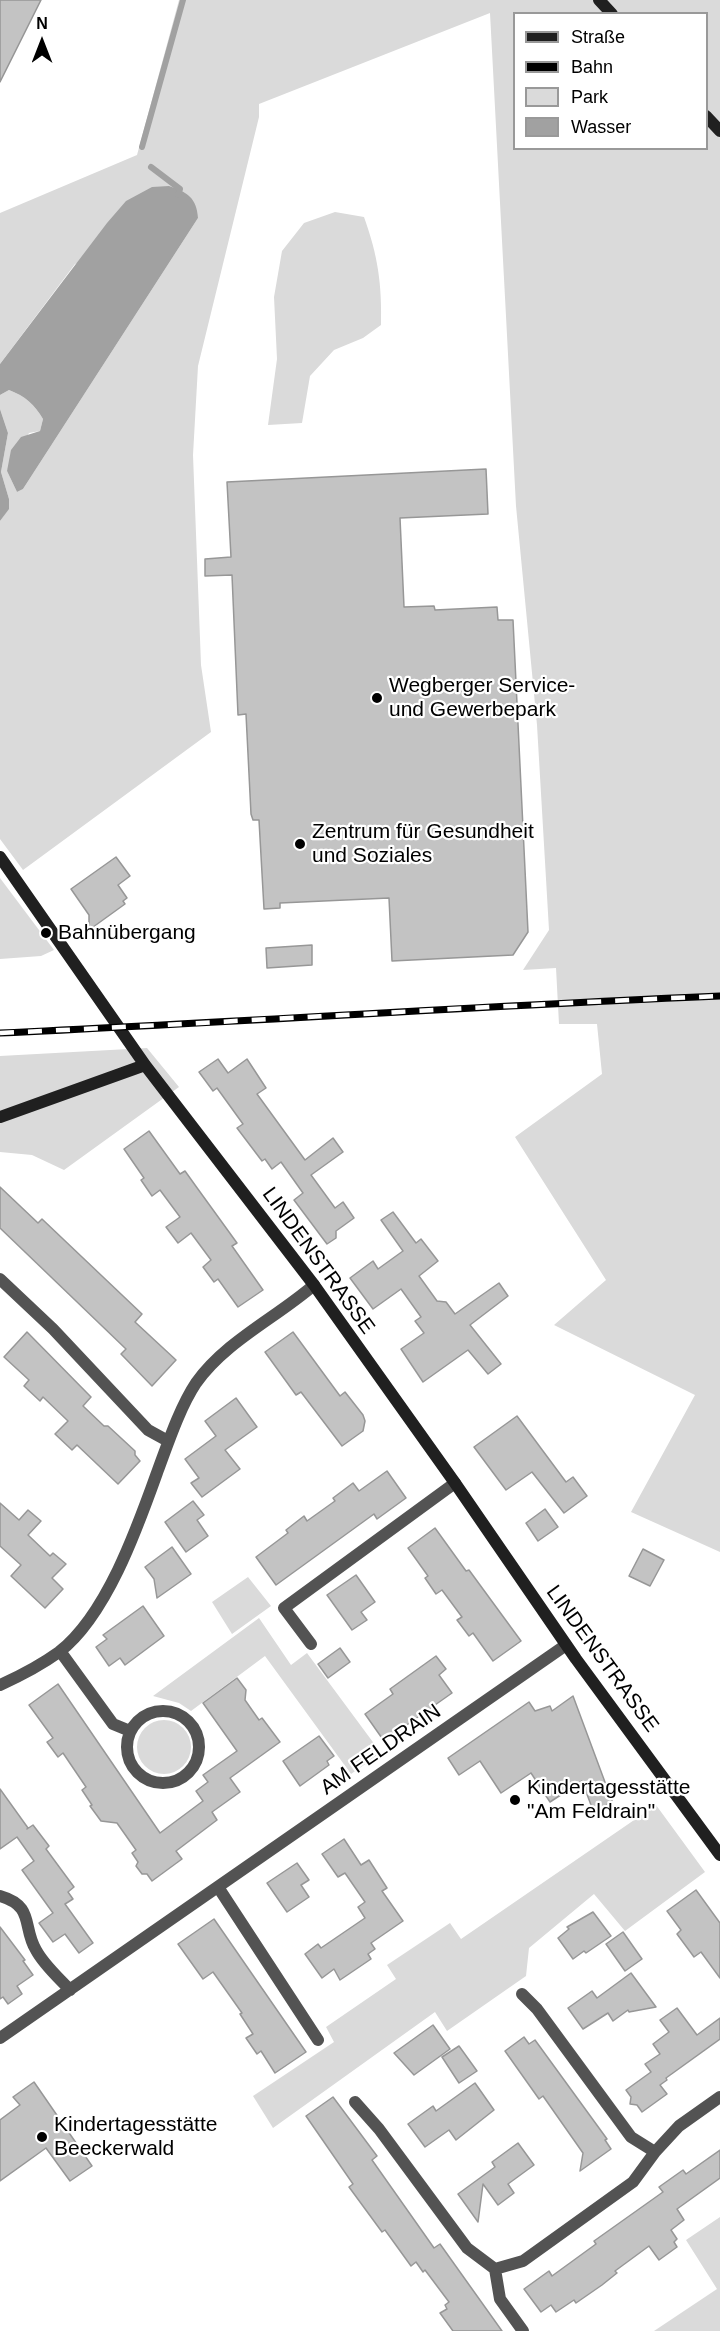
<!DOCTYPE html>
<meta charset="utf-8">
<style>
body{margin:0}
#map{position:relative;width:720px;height:2331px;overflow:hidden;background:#fff;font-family:Arial,sans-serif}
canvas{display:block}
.legend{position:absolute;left:513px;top:12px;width:195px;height:138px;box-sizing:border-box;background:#fff;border:2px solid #999;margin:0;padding:8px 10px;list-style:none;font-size:18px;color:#000}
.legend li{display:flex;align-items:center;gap:12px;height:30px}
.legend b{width:30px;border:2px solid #999}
.north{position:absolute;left:12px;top:12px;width:60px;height:60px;-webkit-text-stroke:4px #fff;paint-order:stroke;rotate:0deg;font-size:16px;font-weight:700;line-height:24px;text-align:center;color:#000}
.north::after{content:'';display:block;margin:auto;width:21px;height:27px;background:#000;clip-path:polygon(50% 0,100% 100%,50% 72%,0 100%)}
</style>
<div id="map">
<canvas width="720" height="2331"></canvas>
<ul class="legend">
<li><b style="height:8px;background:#202020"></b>Straße</li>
<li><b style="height:8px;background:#000"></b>Bahn</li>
<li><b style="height:16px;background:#dadada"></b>Park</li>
<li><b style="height:16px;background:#a1a1a1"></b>Wasser</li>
</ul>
<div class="north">N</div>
</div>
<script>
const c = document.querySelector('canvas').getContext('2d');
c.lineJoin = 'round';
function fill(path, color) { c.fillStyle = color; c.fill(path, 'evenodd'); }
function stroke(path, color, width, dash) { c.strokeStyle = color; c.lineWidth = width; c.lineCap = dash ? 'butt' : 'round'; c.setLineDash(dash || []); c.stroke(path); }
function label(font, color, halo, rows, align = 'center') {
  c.font = font + ' Arial,sans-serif'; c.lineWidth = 4.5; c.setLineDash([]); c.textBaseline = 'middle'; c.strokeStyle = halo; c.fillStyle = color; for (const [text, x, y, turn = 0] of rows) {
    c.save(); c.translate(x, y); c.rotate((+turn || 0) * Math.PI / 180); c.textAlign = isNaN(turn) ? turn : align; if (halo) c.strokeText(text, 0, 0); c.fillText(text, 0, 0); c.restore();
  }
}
fill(new Path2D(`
 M179 0H720V1552L631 1512 695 1395 554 1325 606 1280 515 1137 602 1074 597 1024H559L556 968 523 970 549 930 537 725 516 506 490 13 259 104V117L198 366 193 455 201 665 211 732 23 870 0 839V521L9 508V499L1 472 8 433 0 409V395L9 390C25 396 35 405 43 419L40 431 29 433 7 471 17 492 23 489 198 218 75 264 0 364V213L137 155ZM514 14H706V148H514Z
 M335 212 364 217C378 256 382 284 381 325L363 338 334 350 310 376 302 423 268 425 277 359 274 297 282 251 304 223Z
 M0 878 54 950 41 956 0 959Z
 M147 1048 179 1087 64 1170 32 1155 0 1152V1056Z
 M248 1577 271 1606 232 1634 212 1602Z
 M259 1618 291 1665 307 1653 381 1753 351 1774 265 1656 191 1711 179 1703 153 1696Z
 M137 1747a27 27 0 1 1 54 0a27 27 0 1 1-54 0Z
 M656 1805 705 1872 625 1931 594 1894 529 1948 526 1976 447 2031 435 2012 273 2128 253 2096 334 2042 326 2027 396 1979 387 1965 450 1923 461 1939Z
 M720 2217V2331H654L717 2289 686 2240Z`), '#dadada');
fill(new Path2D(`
 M169 186C187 192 197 198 198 218L23 489 17 492 7 471 11 450 21 437 40 431 43 419C35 405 25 396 9 390L0 395V364L107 223 126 201 152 187Z
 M0 409 8 433 1 472 9 499V509L0 521Z`), '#a1a1a1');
stroke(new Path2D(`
 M142 147 183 0
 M151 167 180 189 178 195`), '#a1a1a1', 6);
const building = new Path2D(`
 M0 0H41L0 82Z
 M486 469 488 514 400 518 404 607 434 606 435 610 497 607 498 620H513L528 932 513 955 392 961 389 898 280 903V908L264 909 259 820H253L251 814 246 714 238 715 232 575 205 576V559L231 557 227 482Z
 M116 857 130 876 118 885 127 898 123 901 125 904 89 930V915L71 889Z
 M312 945V965L267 968 266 948Z
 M218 1059 228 1073 247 1059 266 1088 257 1094 305 1160 333 1138 343 1152 311 1175 335 1208 343 1202 354 1218 336 1231V1238L327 1244 294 1200 303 1193 281 1162 272 1169 265 1159 262 1161 237 1128 243 1124 217 1088 213 1091 199 1072Z
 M149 1131 180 1174 185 1171 195 1185 237 1243 232 1246 263 1290 238 1307 218 1279 214 1282 203 1267 211 1260 191 1233 178 1243 166 1227 180 1217 160 1190 152 1196 141 1180 144 1178 124 1149Z
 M0 1187 38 1223 42 1219 142 1314 135 1322 176 1360 152 1386 121 1354 126 1349 0 1228Z
 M393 1212 416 1243 421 1239 438 1261 419 1276 437 1301 446 1302 455 1314 499 1283 508 1296 470 1325 501 1364 488 1374 468 1350 423 1382 401 1349 424 1333 415 1321 421 1317 401 1289 373 1309 350 1278 373 1261 378 1269 403 1251 381 1220Z
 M27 1332 91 1397 83 1406 104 1426H108L135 1451V1455L140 1461 118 1484 77 1445 72 1450 55 1434 68 1421 43 1397 40 1401 24 1386 29 1380 4 1357Z
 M293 1332 340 1396 345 1392 363 1415 365 1421 363 1431 342 1446 301 1392 296 1395 265 1352Z
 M236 1398 257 1427 225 1450 240 1469 202 1497 191 1483 199 1478 185 1459 216 1436 205 1421Z
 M517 1416 566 1482 573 1477 587 1496 564 1513 532 1472 506 1490 474 1447Z
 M387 1471 406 1498 377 1519 374 1514 276 1585 256 1557 288 1533 286 1530 304 1516 307 1521 335 1501 333 1498 353 1483 359 1491Z
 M193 1501 204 1515 197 1520 208 1536 186 1552 165 1522Z
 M0 1503 19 1520 28 1510 41 1521 28 1535 50 1556 53 1553 66 1564 52 1578 63 1589 45 1608 11 1576 21 1565 0 1546Z
 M545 1509 558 1527 538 1541 526 1523Z
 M435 1528 466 1571 469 1570 521 1641 493 1661 473 1633 469 1636 457 1620 462 1617 442 1590 436 1594 425 1578 428 1576 408 1548Z
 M172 1547 191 1574 157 1598 154 1579 145 1567Z
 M643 1549 664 1560 650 1586 629 1576Z
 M356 1575 375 1602 361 1612 367 1620 352 1630 327 1595Z
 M143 1606 164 1636 125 1665 120 1658 109 1666 96 1647 107 1639 103 1635Z
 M340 1648 350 1662 328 1678 318 1664Z
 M436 1656 446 1669 439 1675 452 1693 384 1741 365 1714 393 1694 390 1689Z
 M237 1678 246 1690 245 1700 259 1720 262 1718 280 1742 230 1778 240 1792 212 1812 217 1820 176 1851 182 1859 152 1881 147 1874H142L136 1866 138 1862 132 1853 136 1850 117 1823 101 1821 90 1806 92 1805 82 1790 86 1787 63 1753 58 1757 47 1742 53 1738 29 1705 58 1684 160 1833 203 1801 196 1791 208 1782 203 1775 237 1751 203 1703Z
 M573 1696 612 1801 594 1813 582 1781 550 1802 531 1773 501 1793 480 1761 459 1775 448 1758 529 1702 535 1711 550 1706 552 1711Z
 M319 1736 334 1756 327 1761 329 1765 300 1786 283 1761Z
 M0 1789 28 1828 27 1829 33 1825 49 1846 46 1849 74 1887 68 1892 73 1899 65 1904 93 1943 79 1953 65 1934 53 1942 39 1923 53 1913 22 1870 34 1861 17 1837 0 1849Z
 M344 1839 361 1865 369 1860 387 1888 382 1891 403 1921 371 1943 375 1949 368 1954 371 1959 340 1980 334 1969 322 1978 305 1954 318 1944 321 1948 365 1918 358 1907 365 1902 345 1873 338 1877 322 1854Z
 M297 1863 309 1880 301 1885 309 1897 287 1912 267 1883Z
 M696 1890 720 1923V1978L701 1952 694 1957 677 1934 681 1930 667 1911Z
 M593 1912 611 1936 586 1953 584 1951 573 1959 558 1938 569 1929 567 1927Z
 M214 1919 306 2052 275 2073 261 2051 257 2054 246 2038 253 2034 240 2014 242 2013 213 1972 203 1979 178 1944Z
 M0 1927 25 1960 23 1961 33 1975 17 1986 22 1994 8 2004 3 1997 0 1999Z
 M623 1932 642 1959 625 1971 606 1944Z
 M631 1973 656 2007 629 2012 628 2010 613 2021 608 2013 583 2029 568 2008 592 1991 597 1998Z
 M677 2008 697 2035 720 2018V2039L666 2078 667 2080 660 2085 667 2094 642 2112 637 2105 630 2104 631 2097 626 2090 651 2072 645 2064 660 2054 653 2044 669 2032 660 2020Z
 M433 2025 450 2049 414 2075 394 2053Z
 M524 2037 529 2044 535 2040 607 2139 605 2140 611 2149 580 2171 583 2153 543 2096 539 2099 505 2051Z
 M459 2046 477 2071 459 2083 442 2057Z
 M34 2082 92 2166 70 2181 46 2148 0 2181V2120L20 2105 13 2097Z
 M475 2083 494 2110 456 2140 449 2130 425 2147 408 2124 433 2106 436 2111Z
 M333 2097 377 2156 372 2160 434 2248 440 2244 502 2331H453L440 2313 447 2309 445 2305 449 2302 425 2270 423 2272 416 2262 411 2266 385 2230 382 2232 349 2187 353 2184 306 2116Z
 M518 2143 534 2165 508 2184 514 2193 498 2205 483 2184 478 2222 458 2194 495 2167 492 2162Z
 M720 2150V2178L677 2209 684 2220 671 2230 677 2239 674 2242 677 2247 659 2260 649 2246 615 2271 617 2273 602 2285 576 2303 574 2300 556 2312 551 2305 541 2312 524 2289 549 2271 552 2276 596 2244 594 2241 663 2192 659 2187 683 2170 686 2174Z`);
fill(building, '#c3c3c3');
stroke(building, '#979797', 1.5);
stroke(new Path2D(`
 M0 1279 53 1329 148 1430 168 1441
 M311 1644 284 1608 455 1483
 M60 1651 113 1724 130 1731
 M0 1685C20 1676 41 1665 59 1652 107 1615 138 1526 158 1470 168 1443 180 1407 196 1383 226 1341 276 1318 314 1285
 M127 1747a36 36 0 1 1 72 0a36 36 0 1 1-72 0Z
 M218 1887 318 2040
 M0 1896C35 1906 22 1927 36 1950 44 1965 58 1977 70 1990
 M522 1994 537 2009 631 2137 655 2152
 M0 2038 566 1645
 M355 2102 379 2129 467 2248 495 2269 500 2299 523 2331
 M495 2269 523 2261 633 2182 655 2152 679 2126 720 2097`), '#535353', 12);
stroke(new Path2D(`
 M599 0 612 14
 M706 116 720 131
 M0 857 145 1065 314 1285 455 1483 576 1659 720 1855
 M0 1117 145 1065`), '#202020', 12);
const rail = new Path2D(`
 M0 1033C240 1022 480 1006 720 996`);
stroke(rail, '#000', 7);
stroke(rail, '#fff', 4.5, [14]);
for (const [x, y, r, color] of [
 [377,698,6,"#000"],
 [300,844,6,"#000"],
 [46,933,6,"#000"],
 [515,1800,6,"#000"],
 [42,2137,6,"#000"]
]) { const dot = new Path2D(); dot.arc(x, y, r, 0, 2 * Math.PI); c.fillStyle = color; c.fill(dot); stroke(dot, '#fff', 2); }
label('21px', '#000', '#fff', [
 ["Wegberger Service-",389,686],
 ["und Gewerbepark",389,710],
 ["Zentrum für Gesundheit",312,832],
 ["und Soziales",312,856],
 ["Bahnübergang",58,933],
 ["Kindertagesstätte",527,1788],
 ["\"Am Feldrain\"",527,1812],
 ["Kindertagesstätte",54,2125],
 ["Beeckerwald",54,2149]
], 'left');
label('21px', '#000', '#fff', [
 ["LINDENSTRASSE",318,1261,54],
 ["LINDENSTRASSE",602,1659,54],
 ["AM FELDRAIN",381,1750,-35]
]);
</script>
